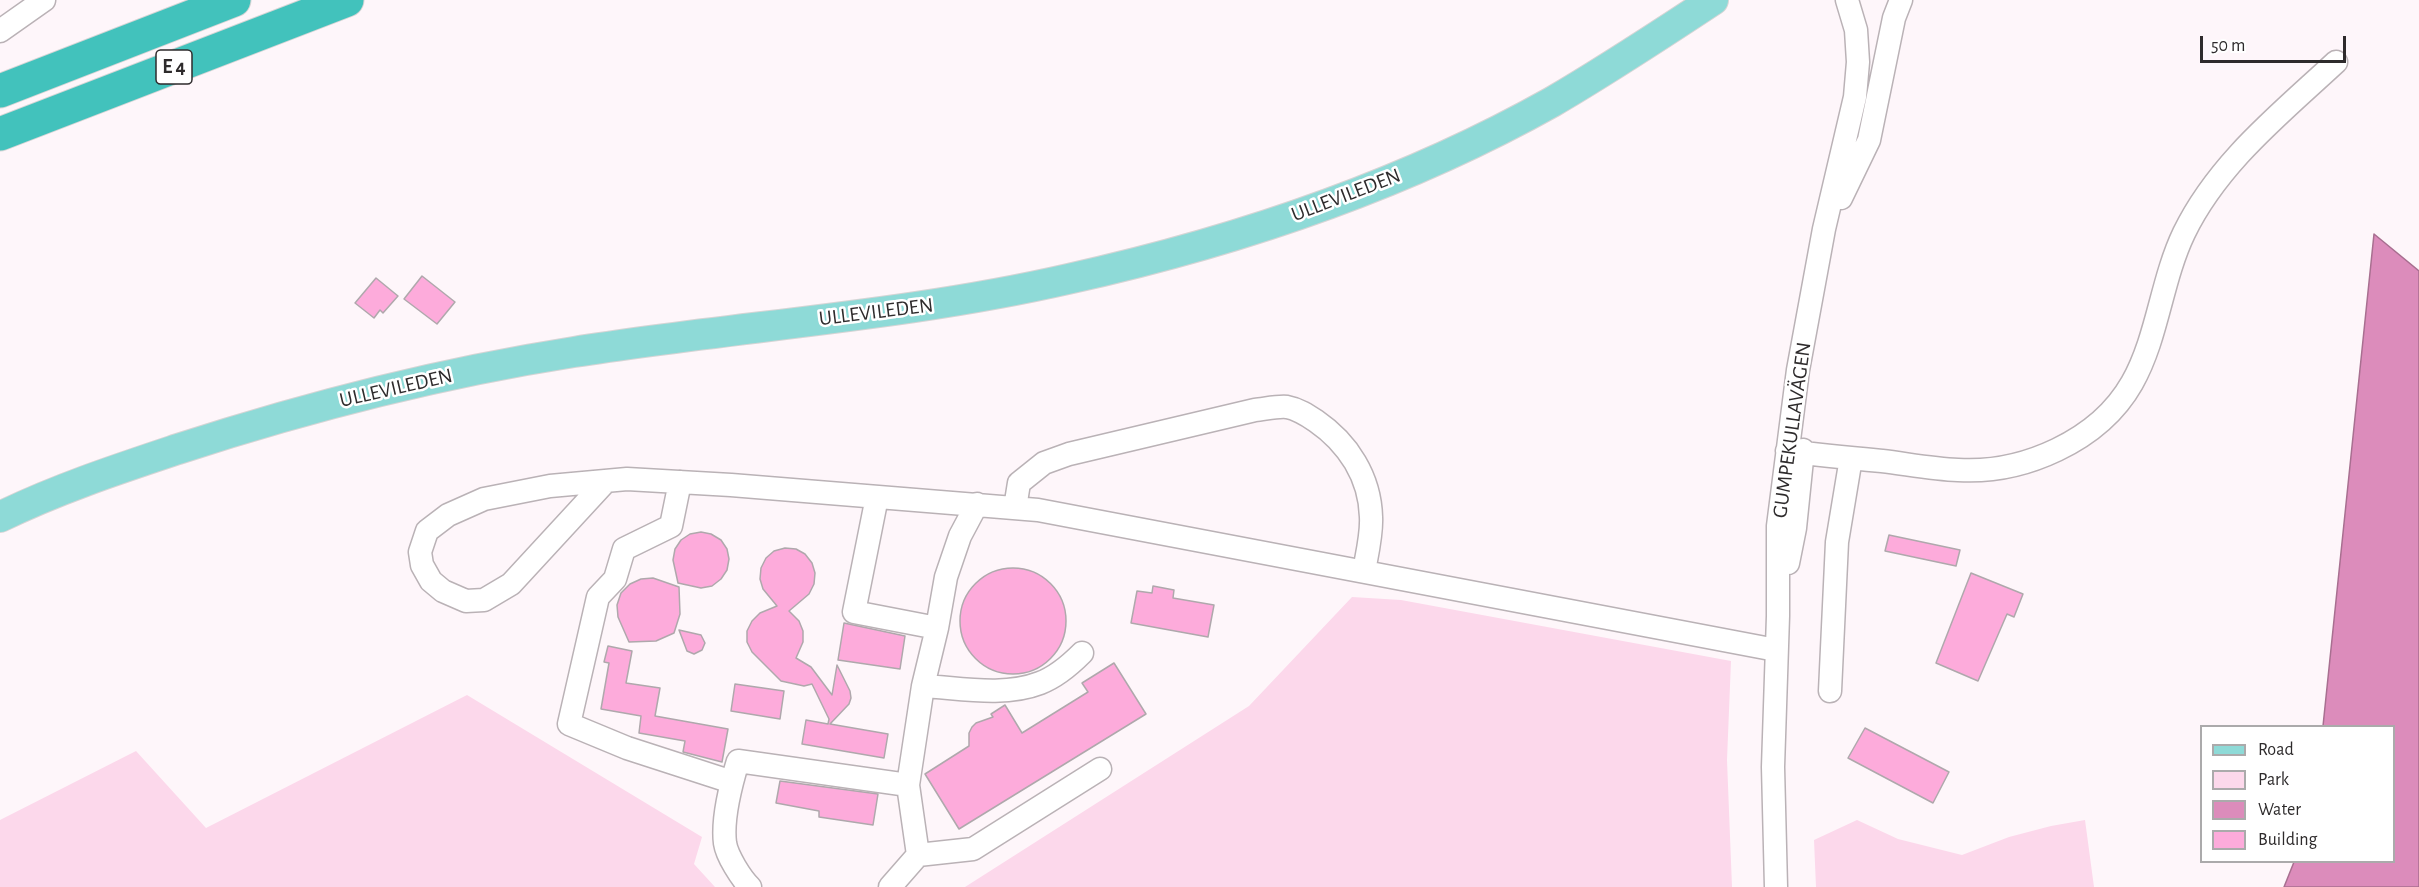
<!DOCTYPE html>
<meta charset="utf-8">
<style>
body{margin:0}
#map{position:relative;width:2419px;height:887px;overflow:hidden;background:#fef6fa;font-family:"Alegreya Sans",sans-serif}
canvas{display:block}
.legend{position:absolute;left:2200px;top:725px;width:195px;height:138px;box-sizing:border-box;background:#fff;border:2px solid #abaaab;margin:0;padding:8px 10px;list-style:none;font-size:18px;color:#2e2b2c}
.legend li{display:flex;align-items:center;gap:12px;height:30px}
.legend b{width:30px;border:2px solid #abaaab}
.scale{position:absolute;left:2200px;top:36px;width:146px;height:27px;box-sizing:border-box;border:3px solid #2e2b2c;border-top:0;padding-left:8px;font-size:18px;line-height:21px;white-space:nowrap;color:#2e2b2c;-webkit-text-stroke:4px #fff;paint-order:stroke}
</style>
<div id="map">
<canvas width="2419" height="887"></canvas>
<ul class="legend">
<li><b style="height:8px;background:#8edad7"></b>Road</li>
<li><b style="height:16px;background:#fcd8eb"></b>Park</li>
<li><b style="height:16px;background:#dc8cbb"></b>Water</li>
<li><b style="height:16px;background:#fdabdb"></b>Building</li>
</ul>
<div class="scale">50 m</div>
</div>
<script>
const c = document.querySelector('canvas').getContext('2d');
c.lineJoin = 'round';
function fill(path, color) { c.fillStyle = color; c.fill(path, 'evenodd'); }
function stroke(path, color, width, dash) { c.strokeStyle = color; c.lineWidth = width; c.lineCap = dash ? 'butt' : 'round'; c.setLineDash(dash || []); c.stroke(path); }
function label(font, color, halo, rows, align = 'center') {
  c.font = font + ' "Alegreya Sans",sans-serif'; c.lineWidth = 5; c.setLineDash([]); c.textBaseline = 'middle'; c.strokeStyle = halo; c.fillStyle = color; for (const [text, x, y, turn = 0] of rows) {
    c.save(); c.translate(x, y); c.rotate((+turn || 0) * Math.PI / 180); c.textAlign = isNaN(turn) ? turn : align; if (halo) c.strokeText(text, 0, 0); c.fillText(text, 0, 0); c.restore();
  }
}
fill(new Path2D(`
 M1352 597 1401 600 1731 661 1727 760 1732 887H965L1249 706Z
 M467 695 702 837 694 864 715 887H0V820L136 751 206 828Z
 M1857 820 1898 839 1962 855 2009 837 2051 826 2085 820 2094 887H1816L1814 840Z`), '#fcd8eb');
const water = new Path2D(`
 M2374 234 2419 271V887H2284L2294 862H2394V726H2323Z`);
fill(water, '#dc8cbb');
stroke(water, '#a86f90', 1.5);
const building = new Path2D(`
 M422 276 455 302 437 324 404 299Z
 M376 278 398 296 383 313 380 310 374 318 355 303Z
 M701 532 711 534 721 540 727 549 729 559 727 570 721 579 712 586 701 588 678 583 673 560 675 549 681 540 690 534Z
 M1889 535 1960 550 1956 566 1885 551Z
 M785 548 796 549 805 554 812 563 815 573 814 584 809 594 789 611 799 621 803 631V642L796 658 811 667 832 695 837 665 850 691 851 698 849 704 830 724 888 734 884 758 802 744 806 720 828 724 829 719 812 684 804 686 781 681 752 652 747 642V631L752 621 760 613 777 606 763 589 760 579 761 568 766 558 774 551Z
 M960 621a53 53 0 1 1 106 0a53 53 0 1 1-106 0Z
 M1971 573 2023 594 2014 617 2007 614 1978 681 1936 663Z
 M653 578 679 587 680 614 674 633 656 641 629 642 618 617 617 605 621 593 630 584 641 579Z
 M1153 586 1174 590 1173 598 1214 605 1208 637 1131 623 1137 591 1152 593Z
 M844 623 905 636 900 669 838 660Z
 M679 630 701 635 705 643 702 650 694 654 687 651Z
 M608 646 632 651 626 683 660 688 655 716 728 729 722 762 683 752 685 741 639 733 641 716 601 709 609 663 604 662Z
 M1114 663 1146 714 959 829 925 774 969 746V733L972 727 976 723 993 717 991 714 1005 705 1022 733 1088 692 1082 683Z
 M735 684 784 691 780 719 731 711Z
 M1865 728 1949 772 1933 803 1848 758Z
 M780 781 878 794 873 825 819 817V811L776 803Z`);
fill(building, '#fdabdb');
stroke(building, '#afa8ac', 1.5);
const minor = new Path2D(`
 M0 31 44 0
 M1841 198 1869 140 1894 18 1901 0
 M1787 451C1819 455 1850 458 1882 461 1907 464 1933 469 1958 470 2023 474 2099 441 2132 383 2158 337 2161 281 2184 233 2218 163 2280 114 2336 62
 M606 481 511 584 484 600 466 601 443 591 431 581 422 565 420 552 427 531 448 515 484 499 550 486 627 479 731 485 1038 510 1776 650
 M680 482 671 526 624 549 615 579 598 597 569 724 627 748 732 782
 M877 497 854 612 937 628
 M1015 508 1019 483 1044 463 1069 454 1255 410C1265 409 1278 406 1287 407 1298 409 1307 415 1316 421 1348 443 1370 477 1371 517 1372 534 1367 554 1364 571
 M1788 563 1795 528 1803 450
 M923 686 937 628 946 577 960 536 977 504
 M1830 691 1837 542 1851 458
 M918 855 973 849 1100 769
 M750 887C741 878 727 856 725 843 722 819 731 784 738 761L908 785
 M890 887 918 855 908 785 923 686C960 688 1004 697 1040 683 1056 677 1070 665 1082 653
 M1776 887 1773 767 1778 616V526L1798 370 1824 229 1855 97 1858 62 1856 30 1847 0`);
const major = new Path2D(`
 M0 517C57 489 118 469 178 449 307 407 440 373 574 352 739 326 906 316 1068 279 1235 242 1402 186 1552 102 1607 70 1660 35 1713 0`);
const highway = new Path2D(`
 M0 91 234 0
 M0 134 347 0`);
stroke(minor, '#bab2b6', 25);
stroke(major, '#d5d5d5', 32);
stroke(highway, '#d5d5d5', 35);
stroke(minor, '#fff', 22);
stroke(major, '#8edad7', 30);
stroke(highway, '#42c2bc', 33);
for (const [x, y, w] of [
 [174,67,36]
]) { const box = new Path2D(); box.roundRect(x - w / 2, y - 17, w, 34, 4.5); c.fillStyle = '#fff'; c.fill(box); stroke(box, '#2e2b2c', 1.5); }
label('bold 20px', '#2e2b2c', null, [
 ["E 4",174,67]
]);
label('21px', '#2e2b2c', '#fff', [
 ["ULLEVILEDEN",1346,195,-21],
 ["ULLEVILEDEN",876,312,-7],
 ["ULLEVILEDEN",396,388,-13],
 ["GUMPEKULLAVÄGEN",1792,430,-82]
]);
</script>
